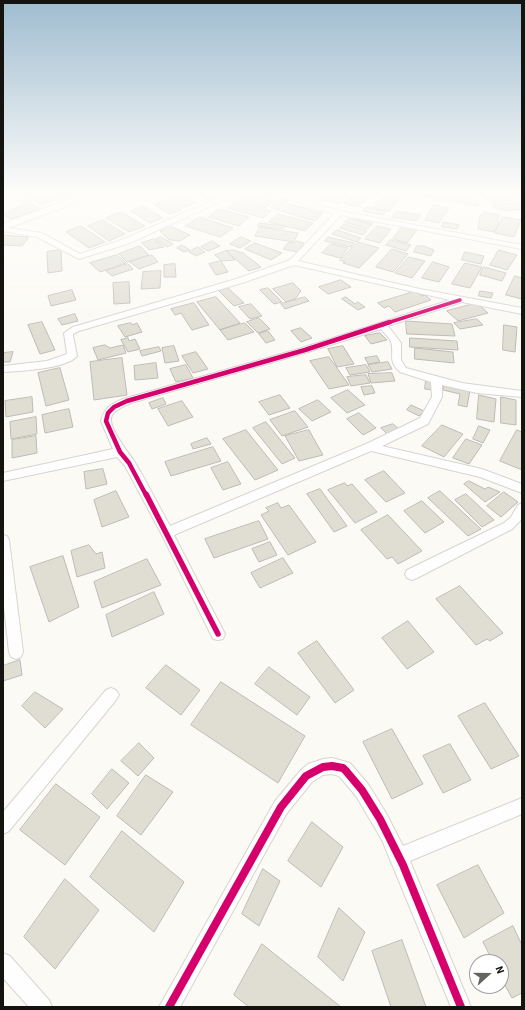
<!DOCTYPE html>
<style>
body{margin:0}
#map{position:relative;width:525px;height:1010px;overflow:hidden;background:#fcfaf5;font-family:"Source Sans 3",sans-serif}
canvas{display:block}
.frame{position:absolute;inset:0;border:4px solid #14130f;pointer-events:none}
.north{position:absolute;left:469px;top:954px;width:40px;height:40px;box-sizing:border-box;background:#fff;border:1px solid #a1a19f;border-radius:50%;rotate:69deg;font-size:11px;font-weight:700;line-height:16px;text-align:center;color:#14130f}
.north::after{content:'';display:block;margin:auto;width:14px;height:18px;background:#656460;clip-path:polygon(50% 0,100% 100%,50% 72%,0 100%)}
</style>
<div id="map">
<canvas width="525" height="1010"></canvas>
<div class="frame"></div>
<div class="north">N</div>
</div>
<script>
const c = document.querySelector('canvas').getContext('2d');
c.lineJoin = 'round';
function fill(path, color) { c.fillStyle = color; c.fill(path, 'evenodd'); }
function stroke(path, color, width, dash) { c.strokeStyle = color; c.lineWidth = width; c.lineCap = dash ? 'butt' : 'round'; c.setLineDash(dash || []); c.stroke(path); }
const building = new Path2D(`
 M3 192H12L17 194 6 198 3 197Z
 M27 192H49L29 199 23 193Z
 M58 192H63L67 195 41 205 33 199Z
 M170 192H177L196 203 183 208 162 195Z
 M194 192H213L219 196 206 200Z
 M248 192H261L273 196 269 198Z
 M329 192H349L338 204 321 200Z
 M354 192 369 196 359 207 344 203Z
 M475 192H503L514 199 493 204Z
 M387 193 402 196 389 211 373 208Z
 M437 193 473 198 476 200V202H479L478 206 425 197 427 194 432 195Z
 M248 195 273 202 265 208 240 201Z
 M280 199 288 201 279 210 271 208Z
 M29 201 40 209 11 219 3 215Z
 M167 201 182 210 169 214 155 205Z
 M236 202 271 211 263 218 228 208Z
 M520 202 522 204V209L507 211 504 209 498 210 493 206Z
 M290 204 323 213 315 221 281 211Z
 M434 205 449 208 439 223 425 220Z
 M143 206 163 218 150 223 131 211Z
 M366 207 386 211 383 215 363 211Z
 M219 209 249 217 239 226 209 217Z
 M397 211 421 215 416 221 392 217Z
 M121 212 145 226 129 232 106 218Z
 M484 212 500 215 497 222 499 223 494 232 478 229 480 215H483Z
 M278 214 313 223 305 231 269 222Z
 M199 217 233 228 220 237 186 226Z
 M357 217 375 220 372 224 355 219Z
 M503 217 521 220 514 237 495 233Z
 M349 218 372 225 367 229 345 222Z
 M103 220 125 234 109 241 88 226Z
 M444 222 459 225 457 229 442 227Z
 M259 223 285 226 283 229 258 226Z
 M345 224 367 231 363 235 340 228Z
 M81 226 105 242 89 248 66 232Z
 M170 226 190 235 180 241 169 240 160 231Z
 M377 226 391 229 380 243 365 239Z
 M260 227 298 233 294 242 255 236Z
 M402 227 417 230 407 243 393 239Z
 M337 230 361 238 357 242 332 234Z
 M3 235 29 237 22 246 3 245Z
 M161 237 173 244 167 247 156 239Z
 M241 237 251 241 240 248 230 244Z
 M328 237 354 243 351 247 325 241Z
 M154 239 164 247 149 250 142 243Z
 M391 240 411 245 406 251 386 245Z
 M212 241 220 246 208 251 201 247Z
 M297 241 304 243 297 252 283 249 289 242 294 243Z
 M358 242 379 248 359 268 343 263 345 262 340 260Z
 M255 243 282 253 271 260 245 249Z
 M331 244 348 248 340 258 322 253Z
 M182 245 190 250 184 252 177 248Z
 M140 246 149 255 127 262 119 254Z
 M417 246H424L434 250 431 256 414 252Z
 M198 247 205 252 196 256 189 252Z
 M392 249 408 254 393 272 376 267Z
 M61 250 62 271 48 273 47 252Z
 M233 250 243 253 261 267 249 271 226 251Z
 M499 250 517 255 507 270 490 265Z
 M226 251 235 260 222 261 215 255Z
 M465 252 484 256 481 264 462 260Z
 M117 255 126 263 100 272 90 263Z
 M152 255 158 262 139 269 130 262Z
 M409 257 425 261 412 278 395 273Z
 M221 261 228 272 216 275 209 264Z
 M433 262 449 267 439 282 422 278Z
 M465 263 482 267 470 288 452 284Z
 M128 264 133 269 112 276 106 271Z
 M175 264 176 277H164V265Z
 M484 267 506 273 502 281 480 275Z
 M161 271 160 288 141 289 143 272Z
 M515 276 522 278V299L506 295Z
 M341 280 351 287 328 294 319 287Z
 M129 282 130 303 114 304 113 283Z
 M293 283 301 291 295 299 286 302 273 289Z
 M228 288 244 303 234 306 219 291Z
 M268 288 282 302 274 304 260 290Z
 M72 290 76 300 51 306 48 296Z
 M416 291 422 296 425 295 431 300 395 312 389 306 384 308 378 303Z
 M480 291 493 293 491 298 479 296Z
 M216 297 240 323 220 330 197 302Z
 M305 297 309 301 285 309 281 304Z
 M346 297 355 304 358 302 365 307 358 310 342 299Z
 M194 303 209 325 192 330 181 313 175 315 171 309Z
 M477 303 488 313 458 321 447 311Z
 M251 304 262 316 250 319 239 307Z
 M75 314 78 321 62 325 58 319Z
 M259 318 270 329 258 333 247 322Z
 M477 319 483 325 460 329 454 323Z
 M406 321 452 324 455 336 407 334Z
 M42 322 55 350 40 354 28 325Z
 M131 323 132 325 137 323 142 332 125 337 118 326Z
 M245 323 254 332 228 340 220 330Z
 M504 325 517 327 515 352 503 350Z
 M301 328 312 338 301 342 291 331Z
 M268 331 275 340 266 343 259 334Z
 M380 333 387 340 371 344 365 336Z
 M128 338 129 341 135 339 140 349 128 352 121 340Z
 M410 338 457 341 458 350 410 347Z
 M105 345 110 348 123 345 126 353 98 360 93 348Z
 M174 346 179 361 165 363 162 348Z
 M343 346 354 364 337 367 328 349Z
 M159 347 161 351 142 356 140 351Z
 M415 348 453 352 454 363 415 359Z
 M13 352 10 362H3V353Z
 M196 352 208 369 193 373 182 356Z
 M377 356 380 362 368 364 365 358Z
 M329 357 349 385 329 389 310 361Z
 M122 358 127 395 94 400 90 362Z
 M388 362 392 369 372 372 368 365Z
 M156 363 158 378 135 380 134 366Z
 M186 365 193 378 176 382 170 369Z
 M366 365 370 372 350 375 346 368Z
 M60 368 69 400 46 406 38 373Z
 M392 373 395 381 371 383 368 374Z
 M366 375 370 383 351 386 347 377Z
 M426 380 435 382 434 390 425 389Z
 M445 384 470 390 467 407 458 405 460 394 443 390Z
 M372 386 375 393 364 395 361 387Z
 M348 390 365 405 347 413 331 398Z
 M280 395 290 408 269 415 259 402Z
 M479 395 496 399 494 422 477 419Z
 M32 397 33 412 6 417 5 401Z
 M501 397 516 400V425L501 423Z
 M163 398 166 404 152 409 149 403Z
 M318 400 331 412 312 421 299 409Z
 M182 401 193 417 168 426 158 409Z
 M411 405 424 411 419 416 407 410Z
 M69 409 73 427 45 433 42 415Z
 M295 411 308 427 282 436 270 420Z
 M359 413 376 428 363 435 347 419Z
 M36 417 37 434 11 439 10 422Z
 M266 422 295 458 282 464 253 428Z
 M393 424 399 429 387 434 381 428Z
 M442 425 463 434 444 457 422 446Z
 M479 426 490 430 483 443 473 439Z
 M246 430 278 470 255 480 223 439Z
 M309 430 323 455 299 461 285 436Z
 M517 430 522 432V470L500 461Z
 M36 436 37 453 12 458V440Z
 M207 438 211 444 193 449 191 444Z
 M466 439 482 445 469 464 453 458Z
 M213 447 221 461 171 476 165 462Z
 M228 462 241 484 223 490 211 468Z
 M103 469 107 484 86 489 84 472Z
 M384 471 405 493 386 502 365 480Z
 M469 481 485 489 488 487 500 492 485 502 464 484Z
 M345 483 347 486 352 484 377 512 355 523 328 490Z
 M320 489 347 526 334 532 307 494Z
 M116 491 129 517 102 527 94 500Z
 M440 491 481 529 468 536 428 498Z
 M504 492 518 502 501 517 487 506Z
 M466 494 494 520 482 527 455 500Z
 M422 501 444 522 425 533 404 511Z
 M278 503 281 508 289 505 316 542 288 555 261 515 269 511 266 508Z
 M388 515 422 551 398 564 392 557 387 559 361 530Z
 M259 521 268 539 214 558 205 539Z
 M270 542 277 555 259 562 252 549Z
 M89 545 96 554 102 552 105 568 77 577 71 551Z
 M63 556 79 607 49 622 30 567Z
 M283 558 293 573 260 588 251 573Z
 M147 559 161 585 102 608 94 582Z
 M460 586 503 633 490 641 487 639 476 645 436 599Z
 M154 592 164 614 112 637 106 615Z
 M408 621 434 652 407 669 382 638Z
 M317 641 354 690 335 703 298 653Z
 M20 660 22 675 3 681V666Z
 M166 665 200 690 181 715 146 688Z
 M269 667 310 697 297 715 255 684Z
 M221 682 305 736 278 783 191 725Z
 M35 692 63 709 45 728 22 706Z
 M485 703 519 756 491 769 458 716Z
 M392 729 423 784 392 799 363 742Z
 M139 743 154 758 138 776 121 761Z
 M450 744 471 780 443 793 423 756Z
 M112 769 129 783 107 809 92 794Z
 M146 775 173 792 141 835 117 816Z
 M56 784 100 817 65 865 20 830Z
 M312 822 343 847 321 887 288 861Z
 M122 831 184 882 154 932 90 877Z
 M478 865 504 913 464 938 437 885Z
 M263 869 280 881 259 926 242 914Z
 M65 879 99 910 55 969 24 937Z
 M339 908 365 932 343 981 318 957Z
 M513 926 522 945V993L512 998 501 978V962H493L483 942Z
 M402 940 426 1007H391L372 951Z
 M262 944 341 1007H249L234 995Z`);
fill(building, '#e0ddd3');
stroke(building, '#bdbbb7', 1);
const minor = new Path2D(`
 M87 192H96L76 203 8 228 42 233 80 254 124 239 232 192H241L130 243 79 259 37 237 3 231V224Z
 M266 192H276L340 211 522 245V249L341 215 298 261 420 289 522 308V314L462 302 388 326 401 343V360L406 368 462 383 522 391V397L477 393 442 385V397L428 424 382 446 482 469 522 484V493L480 477 371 451 174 535 225 634 223 639 218 640 213 639 162 535 125 466 117 457 3 481V473L113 449 101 421C104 408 111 404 123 399L302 348 450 300 294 265 242 283 79 331 73 334V336L77 356C66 369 20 371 3 372V366L47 361 67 354 64 333 73 327 236 279 290 260 334 214 267 193ZM381 329C384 333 389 337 391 342 395 355 387 360 400 372L431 382 432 397 420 418 366 444 170 526C158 505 147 482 134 461 128 452 112 432 111 421 110 411 123 407 131 403L308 352Z
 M507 192H515L522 196V201Z
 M522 503V519L512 529 417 578 412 580 407 578 405 574 407 570 504 523 511 517 518 505Z
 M3 535 7 536 9 540 23 652 21 657 16 659 11 657 9 652 3 598Z
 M111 688 116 690 119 695 116 700 9 831 3 834V812L106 690Z
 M332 758 350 763 368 784 386 813 403 846 522 798V814L410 861 471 1007H451L382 840 356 796 339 776 332 774 323 775 312 782 287 813 180 1007H159L275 801 301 770 308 764 323 759Z
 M3 953 10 956 49 1000 52 1007H29L3 978Z`);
stroke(minor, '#d7d5d1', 2);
fill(minor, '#fffefe');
stroke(new Path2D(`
 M387 323 460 300`), '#d6006c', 3.5);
stroke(new Path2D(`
 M146 495 129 463 120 452 106 421 108 413 114 407 127 401 305 350 390 322`), '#d6006c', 4.5);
stroke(new Path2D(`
 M146 494 218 634`), '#d6006c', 5.5);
stroke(new Path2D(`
 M169 1007 281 807 306 776 323 767 332 766 343 768 346 771 362 790 380 819 403 865 461 1007`), '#d6006c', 8);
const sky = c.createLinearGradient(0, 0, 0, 333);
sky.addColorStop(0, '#9fbcd0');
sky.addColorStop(0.58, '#fefdfa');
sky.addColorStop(1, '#fefdfa00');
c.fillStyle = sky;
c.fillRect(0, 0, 525, 333);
</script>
